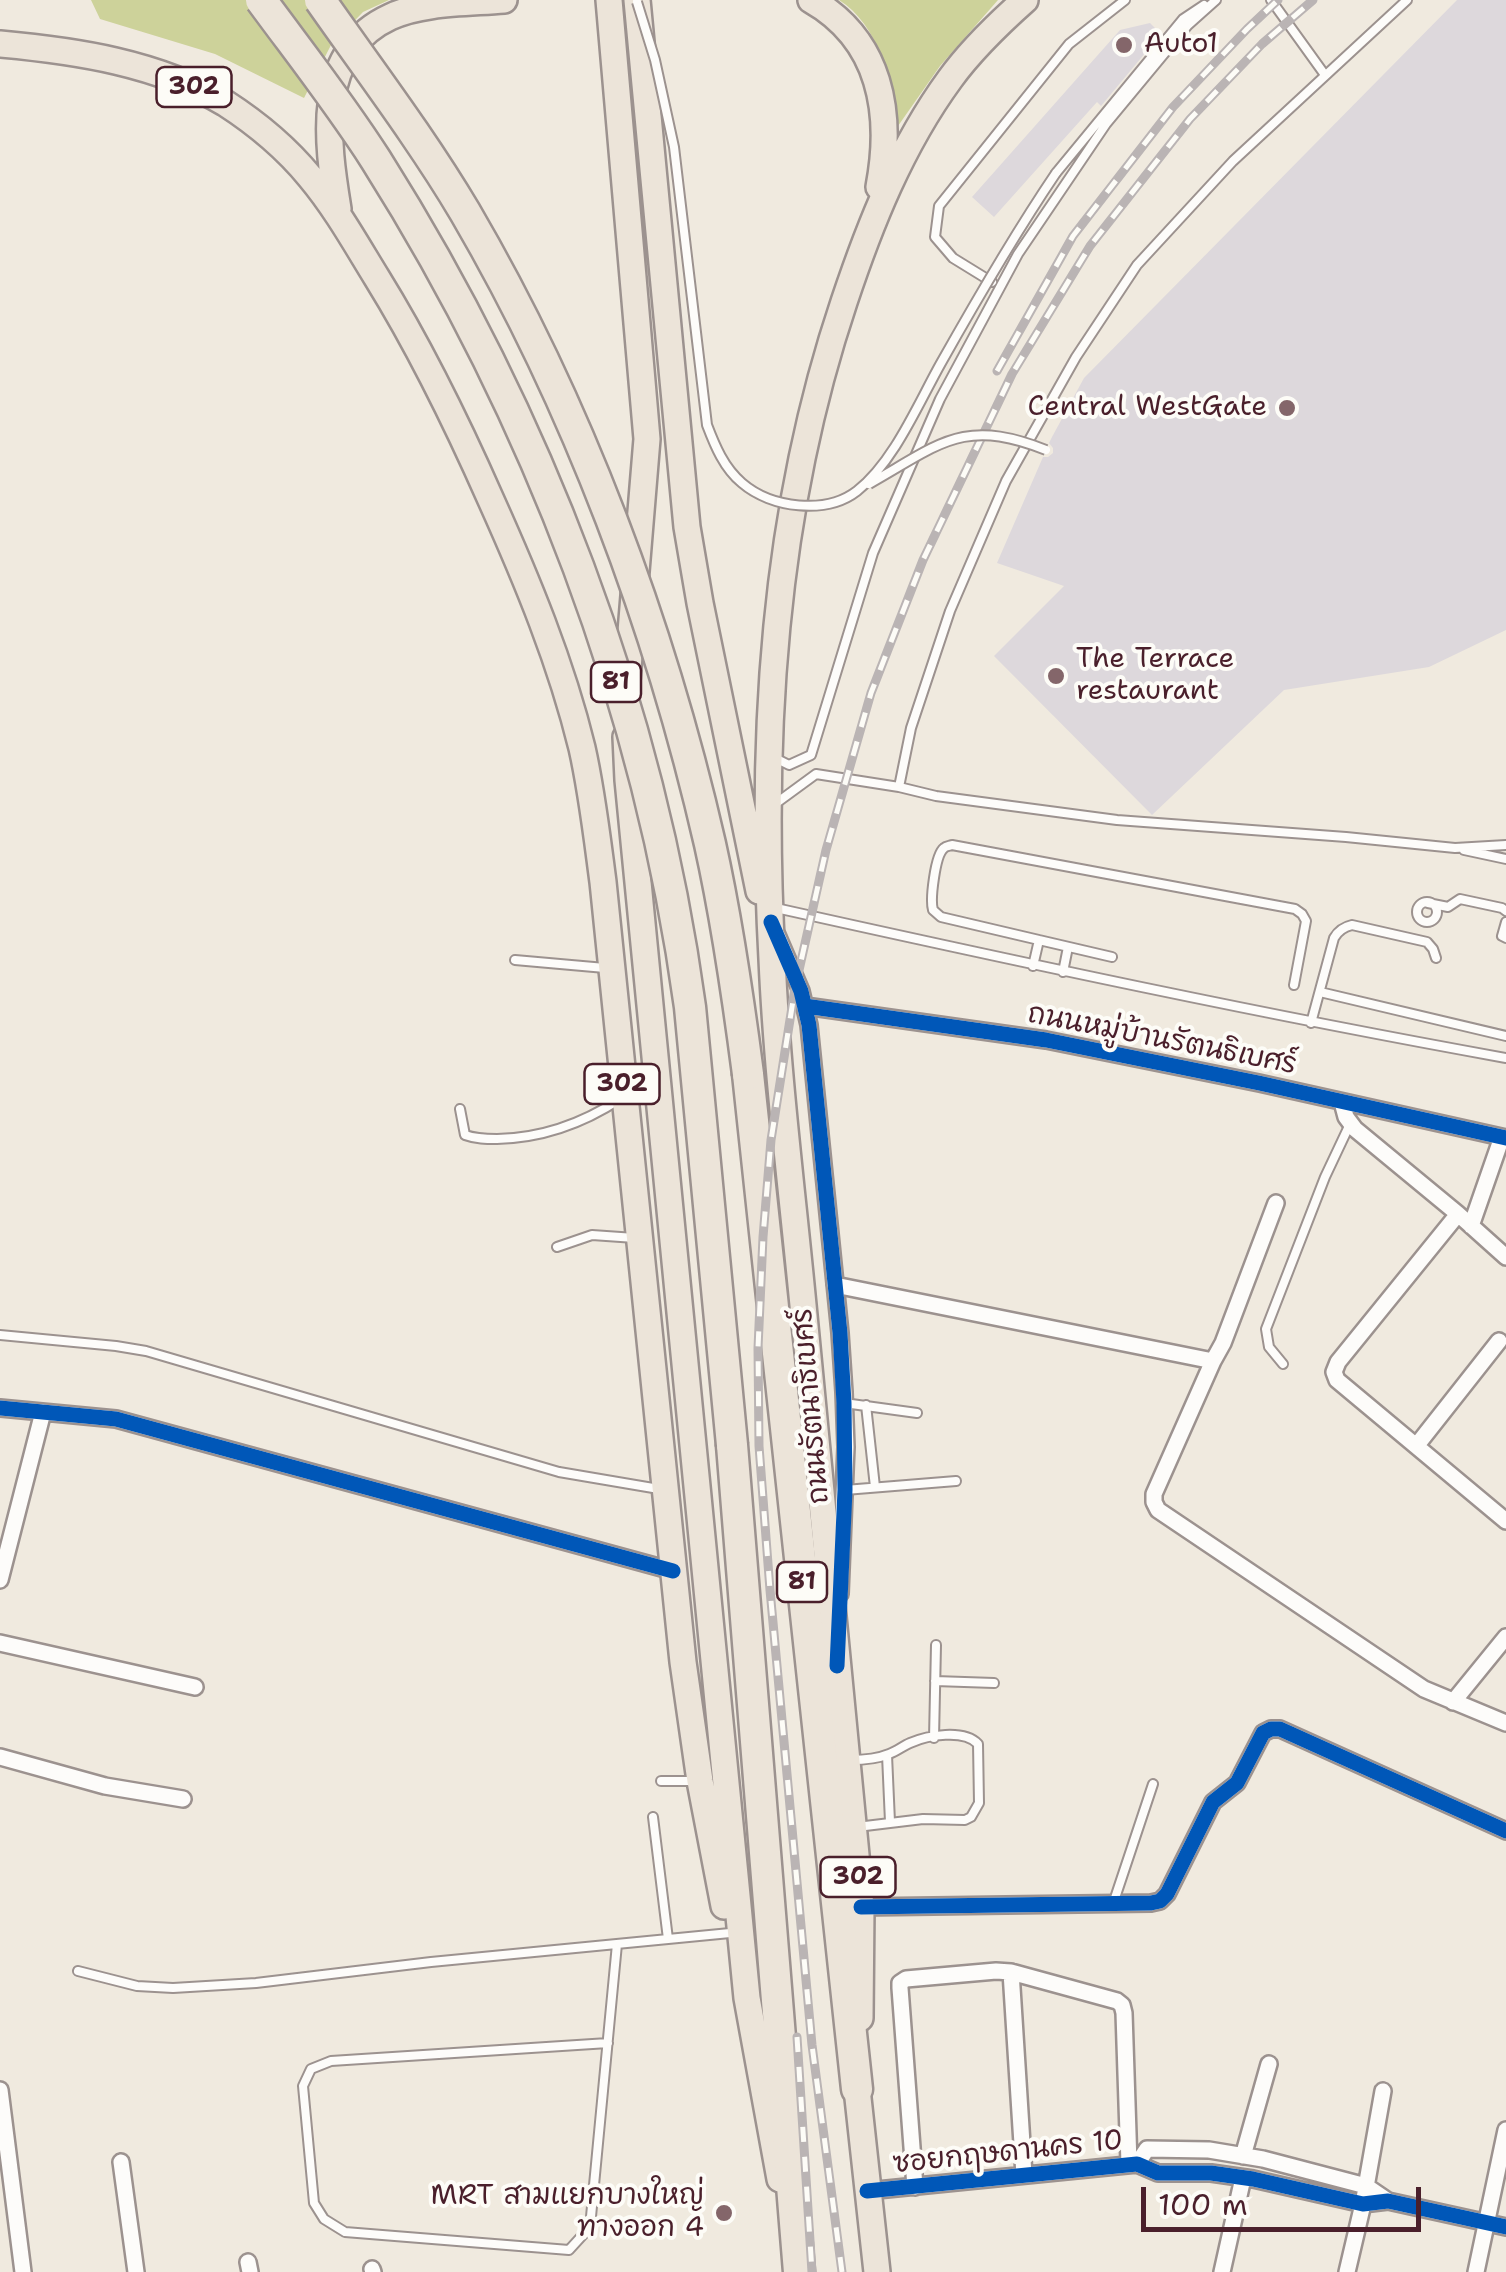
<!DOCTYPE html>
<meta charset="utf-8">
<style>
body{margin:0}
#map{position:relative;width:1506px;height:2272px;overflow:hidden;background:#f0eadf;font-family:"Shantell Sans",sans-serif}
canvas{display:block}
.scale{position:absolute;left:1141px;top:2187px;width:280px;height:45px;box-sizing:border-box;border:5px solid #4a1f2b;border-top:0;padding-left:12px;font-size:30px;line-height:35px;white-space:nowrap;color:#4a1f2b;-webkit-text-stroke:8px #fdfcf7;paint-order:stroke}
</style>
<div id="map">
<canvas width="1506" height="2272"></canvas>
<div class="scale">100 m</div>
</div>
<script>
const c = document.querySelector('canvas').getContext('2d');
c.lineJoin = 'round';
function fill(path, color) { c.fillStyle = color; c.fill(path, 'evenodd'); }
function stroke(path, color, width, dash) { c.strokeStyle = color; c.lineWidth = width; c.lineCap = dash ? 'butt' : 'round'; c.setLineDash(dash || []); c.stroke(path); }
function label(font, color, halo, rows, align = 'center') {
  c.font = font + ' "Shantell Sans","Playpen Sans Thai",sans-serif'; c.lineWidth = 8; c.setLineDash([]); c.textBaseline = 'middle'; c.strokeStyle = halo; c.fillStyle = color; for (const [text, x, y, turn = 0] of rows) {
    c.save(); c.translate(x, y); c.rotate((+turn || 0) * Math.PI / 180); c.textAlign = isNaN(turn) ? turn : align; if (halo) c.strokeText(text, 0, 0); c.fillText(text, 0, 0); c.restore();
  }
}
fill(new Path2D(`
 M91 0H389L363 12 331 45 304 98 215 54 100 19Z
 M839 0H998L940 66 898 126C892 82 879 25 839 0Z`), '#cdd29a');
fill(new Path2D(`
 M1457 0H1506V630L1429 667 1284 690 1152 815 994 656 1064 586 997 563 1043 457H1048L1053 453V448L1049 443 1052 437 1084 378Z
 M1150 23 1161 34 1101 106 1097 102 994 217 972 197 1120 30Z`), '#ddd8dc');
const lane = new Path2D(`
 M1271 0 1325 75
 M1056 173 1183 19 1204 5
 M992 282 953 258 935 237 939 206 1069 44 1125 0
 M773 757 789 765 811 755 873 553 940 399 1018 254 1106 124 1188 25 1216 0
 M899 787 911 728 950 611 1006 481 1076 357 1137 265 1233 161 1407 0
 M775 804 816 774 899 787 936 796 1117 820 1346 837 1455 848 1506 845
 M1464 850 1506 859
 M1417 912a10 10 0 1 1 20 0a10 10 0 1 1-20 0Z
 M1428 903 1448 907 1460 899 1502 908 1506 911
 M776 908C1019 962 1261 1014 1506 1058
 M1506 922 1502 936 1506 938
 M1039 940 1112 957
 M515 960 605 968
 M1033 966 1039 940 941 917 933 910C930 900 935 855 944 848 946 846 949 846 952 845L1295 909 1302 914 1306 921 1294 985
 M1063 972 1068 947
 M1320 992 1506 1036
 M1311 1023 1334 938C1338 931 1343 927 1352 925L1427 942 1433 949 1436 958
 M460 1109 465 1135C476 1139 486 1139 497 1139 543 1138 582 1124 620 1099
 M557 1247 592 1235 635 1238
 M0 1335 116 1346 146 1351 559 1472 659 1489
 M1283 1364 1269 1347 1266 1329 1325 1177 1350 1124
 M844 1403 917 1413
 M866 1405 875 1487
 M845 1490 956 1481
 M935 1681 994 1683
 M934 1738 936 1645
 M887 1755 890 1822
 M850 1760C863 1760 877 1759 889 1754 897 1751 903 1746 910 1743 928 1735 964 1729 978 1744L979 1803 971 1817 965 1820 923 1819 857 1827
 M661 1781H695
 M653 1817 668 1939
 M1113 1904 1153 1784
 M78 1971 137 1986 173 1988 256 1983 431 1962 730 1933
 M608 2043 331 2061 311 2069 303 2086 314 2203 324 2219 345 2232 569 2250 590 2227 617 1944`);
const street = new Path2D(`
 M777 935 801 991 809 1025 840 1333 844 1392 846 1447 840 1594
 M805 1006 1046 1040 1259 1083 1506 1138
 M1342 1102 1346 1117 1355 1129 1458 1214 1506 1257
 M1458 1214 1338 1362 1334 1372 1337 1380 1506 1521
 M1471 1226 1502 1137
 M835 1285 1213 1361 1223 1343 1276 1203
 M1213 1361 1154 1494V1502L1158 1510 1424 1689 1506 1723
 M0 1408 116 1419 673 1571
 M1417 1445 1499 1341
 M0 1580 43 1412
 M0 1643 195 1687
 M1453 1702 1506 1637
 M0 1757 105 1786 183 1799
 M861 1907 1151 1903 1160 1901 1167 1894 1213 1802 1237 1783 1263 1733 1271 1729H1280L1506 1831
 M1011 1972 1024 2175
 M0 2090 23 2272
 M1243 2156 1269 2064
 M121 2162 136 2272
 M1137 2164 1147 2149 1209 2150 1263 2159 1366 2186 1388 2201
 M915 2187 900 1988V1983L906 1979 996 1971 1011 1972 1117 2001 1122 2005 1124 2013 1129 2164
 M867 2191 1137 2164 1158 2173H1211L1253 2179 1363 2204 1388 2201 1506 2227
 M248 2262 250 2272
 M372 2269 373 2272
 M1222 2272 1243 2178
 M1347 2272 1363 2204 1383 2091
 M1476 2272 1506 2130`);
const primary = new Path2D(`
 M609 0 647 439 626 692
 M637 0 687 527 700 603 759 891
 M811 0C881 40 893 113 879 187
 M0 44C77 51 157 63 225 103 256 123 287 149 310 177 336 208 356 244 377 278 421 349 457 423 491 500 527 580 561 662 582 748 592 792 597 837 603 882L683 1662 700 1781 724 1906
 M338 209C327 142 314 52 390 17 421 2 469 3 504 0
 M626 737 628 780 747 1998 780 2179
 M860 2018 861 1907C841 1706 822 1505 803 1305 792 1190 777 1074 772 959 760 738 773 513 844 302 870 224 901 146 950 79 971 50 998 24 1025 0
 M857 2073V2089L877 2272`);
const highway = new Path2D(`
 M748 1074 857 2089
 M732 1445 799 2272`);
stroke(lane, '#9c928f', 12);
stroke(street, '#9c928f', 20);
stroke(primary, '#9c928f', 30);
stroke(highway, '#9c928f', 35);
stroke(lane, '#fdfcfa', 8);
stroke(street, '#fdfcfa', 15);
stroke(primary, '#ece4d9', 25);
stroke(highway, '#ece4d9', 30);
const rail = new Path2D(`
 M997 371 1073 236 1173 107 1247 29 1278 0
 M797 2037 812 2272
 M842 2272 812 2045 770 1590 759 1446 758 1348 763 1237 771 1140 795 988 826 850 871 693 923 560 1012 374 1090 246 1190 119 1262 44 1313 0`);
stroke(rail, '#bab4b4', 9);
stroke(rail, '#fdfcf7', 5, [15]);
const laneBridge = new Path2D(`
 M637 2 655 60 674 147 707 425C715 446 724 468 742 483 771 508 826 515 857 491 894 462 918 404 941 363 977 299 1014 235 1056 173
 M869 484C940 444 963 417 1046 450`);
const highwayBridge = new Path2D(`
 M261 0C300 53 341 105 376 160 538 416 649 707 690 1007L732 1445
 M320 0C369 70 421 138 465 212 578 405 660 626 710 844 727 920 738 997 748 1074`);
stroke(laneBridge, '#9c928f', 12, []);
stroke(highwayBridge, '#9c928f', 35, []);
stroke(laneBridge, '#fdfcfa', 8);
stroke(highwayBridge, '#ece4d9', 30);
stroke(new Path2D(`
 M771 922 801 991 809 1025 840 1333 844 1403 845 1490 837 1666
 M805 1006 1046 1040 1259 1083 1506 1138
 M0 1408 116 1419 673 1571
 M861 1907 1151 1903 1160 1901 1167 1894 1213 1802 1237 1783 1263 1733 1271 1729H1280L1506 1831
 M867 2191 1137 2164 1158 2173H1211L1253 2179 1363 2204 1388 2201 1506 2227`), '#0057b8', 15);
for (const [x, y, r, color] of [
 [1124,45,10,"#84666a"],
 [1287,408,10,"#84666a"],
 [1056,676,10,"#84666a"],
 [724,2213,10,"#84666a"]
]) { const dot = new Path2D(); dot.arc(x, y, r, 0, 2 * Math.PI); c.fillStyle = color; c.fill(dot); stroke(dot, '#fdfcf7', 4); }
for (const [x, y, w] of [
 [194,87,75],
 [616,682,50],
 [622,1084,75],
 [802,1582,50],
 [858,1877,75]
]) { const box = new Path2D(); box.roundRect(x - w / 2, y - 20, w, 40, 8); c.fillStyle = '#fdfcf7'; c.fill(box); stroke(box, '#4a1f2b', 2.5); }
label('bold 25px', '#4a1f2b', null, [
 ["302",194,87],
 ["81",616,682],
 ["302",622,1084],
 ["81",802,1582],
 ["302",858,1877]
]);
label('28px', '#4a1f2b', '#fdfcf7', [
 ["Auto1",1144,45],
 ["Central WestGate",1267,408,"right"],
 ["The Terrace",1076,660],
 ["restaurant",1076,692],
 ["MRT สามแยกบางใหญ่",704,2197,"right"],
 ["ทางออก 4",704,2229,"right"]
], 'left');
label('28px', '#4a1f2b', '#fdfcf7', [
 ["ถนนหมู่บ้านรัตนธิเบศร์",1162,1040,11],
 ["ถนนรัตนาธิเบศร์",812,1406,-95],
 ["ซอยกฤษดานคร 10",1008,2153,-6]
]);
</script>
